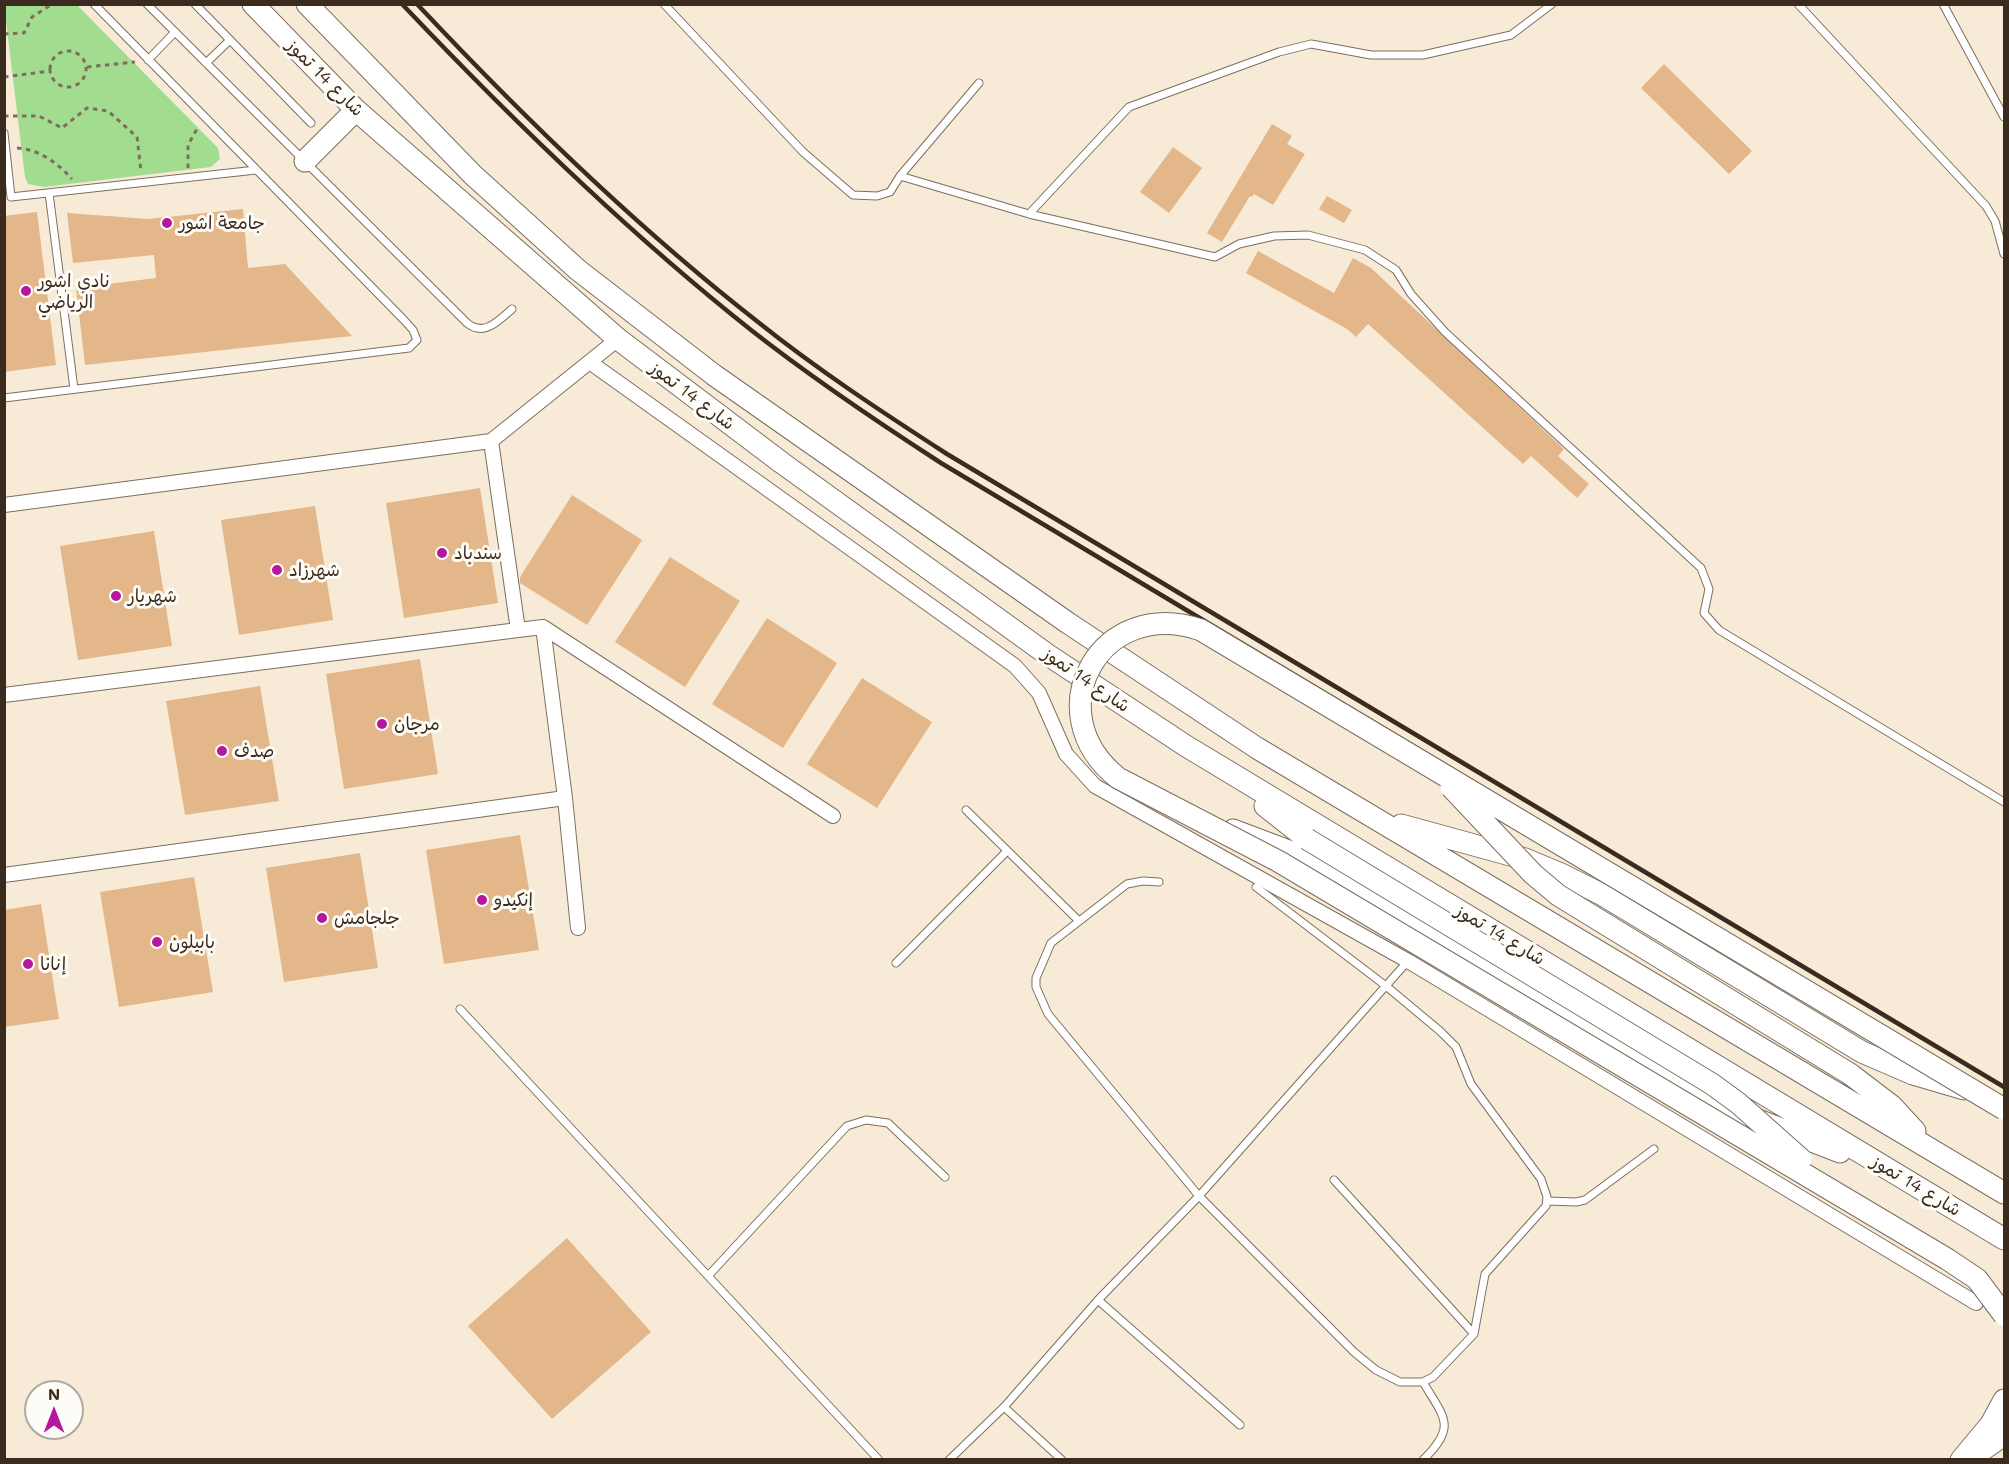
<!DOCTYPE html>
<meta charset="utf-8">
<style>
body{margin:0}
#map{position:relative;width:2009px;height:1464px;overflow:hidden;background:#f7ebd8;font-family:Mali,sans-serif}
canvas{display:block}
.frame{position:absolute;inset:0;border:6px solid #3b2a1e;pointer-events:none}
.north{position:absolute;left:24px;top:1380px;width:60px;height:60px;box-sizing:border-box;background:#fdfcf7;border:2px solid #afa8a0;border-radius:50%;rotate:0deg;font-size:16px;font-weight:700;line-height:24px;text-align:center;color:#3b2a1e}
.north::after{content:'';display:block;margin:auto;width:21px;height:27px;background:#b5179e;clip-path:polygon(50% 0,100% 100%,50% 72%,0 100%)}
</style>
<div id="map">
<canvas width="2009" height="1464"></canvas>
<div class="frame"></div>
<div class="north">N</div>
</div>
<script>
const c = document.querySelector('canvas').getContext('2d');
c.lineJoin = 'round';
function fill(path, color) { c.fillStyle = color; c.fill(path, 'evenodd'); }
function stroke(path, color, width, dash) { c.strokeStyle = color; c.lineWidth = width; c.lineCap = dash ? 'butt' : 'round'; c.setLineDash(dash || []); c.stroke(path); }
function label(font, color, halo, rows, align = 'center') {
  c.font = font + ' Mali,"Playpen Sans Arabic",sans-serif'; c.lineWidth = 6; c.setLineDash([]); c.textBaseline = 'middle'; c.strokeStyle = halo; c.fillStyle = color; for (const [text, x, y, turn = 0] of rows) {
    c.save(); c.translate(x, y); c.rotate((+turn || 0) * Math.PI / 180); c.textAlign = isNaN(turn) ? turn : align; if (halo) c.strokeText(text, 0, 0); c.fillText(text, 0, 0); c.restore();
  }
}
fill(new Path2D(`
 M4 5H77L218 148 220 159 211 167 44 187 28 184 25 177Z`), '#a1dc8f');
fill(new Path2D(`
 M1664 64 1752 151 1729 174 1641 88Z
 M1272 124 1292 136 1287 144 1305 154 1273 205 1254 194 1252 197 1250 196 1222 242 1207 233Z
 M1173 147 1202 168 1169 213 1140 192Z
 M1327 196 1352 210 1344 223 1319 209Z
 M243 209 248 268 285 264 352 336 85 365 76 288 156 278 154 255 73 263 67 213 148 219Z
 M37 212 56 365 4 372V216Z
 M1258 251 1334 293 1353 258 1371 268 1564 449 1558 456 1589 484 1577 498 1531 456 1523 464 1368 324 1356 337 1347 329 1246 273Z
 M480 488 498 603 404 618 386 503Z
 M572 495 642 540 587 625 520 583V577Z
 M315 506 333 620 239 635 221 520Z
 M154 531 172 646 78 660 60 546Z
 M670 557 740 601 685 687 615 642Z
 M767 618 837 663 783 748 712 704Z
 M420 659 438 774 344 789 326 674Z
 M862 678 932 722 877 808 807 764Z
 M260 686 279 801 185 815 166 701Z
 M520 835 539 950 444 964 426 850Z
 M360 853 378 968 284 982 266 868Z
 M194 877 213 992 119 1007 100 892Z
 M41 904 59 1019 4 1027V910Z
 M567 1238 651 1332 552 1419 468 1326Z`), '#e3b789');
const service = new Path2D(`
 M147 4 467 323C484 337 498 321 512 309
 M195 4 311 123
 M664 4 803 152 853 195 877 196 890 192 900 176 1029 214 1215 257 1239 244 1274 236 1308 235 1365 250 1396 270 1411 294 1445 332 1701 568 1709 589 1704 613 1719 630 2004 802
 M1798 4 1986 206 1995 221 2004 254
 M1943 4 2004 117
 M148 60 175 32
 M206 63 230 40
 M4 133 11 197 256 170
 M900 176 979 83
 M49 193 74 389
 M1029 214 1129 107 1279 52 1311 44 1371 55H1423L1511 35 1552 4
 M4 398 409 348 417 340 413 330 403 319 94 4
 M966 810 1079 921
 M1159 882 1143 881 1127 884 1051 943 1036 978V987L1048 1014 1199 1196 1354 1352 1376 1370 1400 1382H1423L1433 1377 1474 1334 1485 1274 1546 1206 1547 1197 1541 1179 1471 1084 1456 1047 1440 1031 1386 986 1256 887
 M896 963 1007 851
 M460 1009 879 1460
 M1334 1180 1474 1334
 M1547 1201 1576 1202 1585 1200 1654 1149
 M708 1276 847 1126 866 1120 888 1123 945 1177
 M1098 1300 1240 1425
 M1004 1407 1062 1460
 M949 1460 1004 1407 1098 1300 1199 1196 1408 961
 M1423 1460C1457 1426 1445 1419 1423 1382`);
const minor = new Path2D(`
 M591 363 1015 666 1039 693 1066 754 1095 786 1408 961 1976 1303
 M4 505 491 441 618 339
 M543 627 833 816
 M518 630 543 627 565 798
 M4 695 518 630 491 441
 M4 875 565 798 578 928`);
const primary = new Path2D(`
 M253 4 356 110 618 339 782 463 1048 655 1186 746 2004 1239
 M307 4 473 175 578 270 714 375 1068 623 1257 748 2004 1193
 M305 161 356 110
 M1265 806 1307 839
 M1401 825 1525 859 1561 874 1601 894 1862 1052 1913 1074 1964 1089
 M1233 830 1294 853 1324 870 1717 1104 1840 1152
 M1850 1074 1892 1106 1915 1131
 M1975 1455 2004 1435
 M1961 1460 1991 1424 2004 1400`);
stroke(service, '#7d6e5f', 9);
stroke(minor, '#7d6e5f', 16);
stroke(primary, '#7d6e5f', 23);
stroke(new Path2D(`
 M4 34 24 33 32 17 52 4
 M50 69a18 18 0 1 1 36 0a18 18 0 1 1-36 0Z
 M87 67 135 62
 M4 77 50 71
 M4 116H39L62 128 87 108 108 111 137 137 141 172
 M17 148C38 149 58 163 72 179
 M188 168V145L198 127`), '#7d6e5f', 3, [4.5, 4.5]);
stroke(service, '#fff', 7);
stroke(minor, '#fff', 14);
stroke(primary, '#fff', 21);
stroke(new Path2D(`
 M402 4C512 120 626 231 751 330 812 378 876 421 941 463L2004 1100
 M417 4C524 118 635 226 758 322 818 370 882 412 947 454L2004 1087`), '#3b2a1e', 4.5);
const primaryBridge = new Path2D(`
 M1451 787 1533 874 1558 895 1850 1074
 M1307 839 1712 1084 1738 1103 1801 1159
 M2004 1109 1201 630C1101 595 1035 712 1118 778L1278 861 1947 1259 1977 1279 2004 1315`);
stroke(primaryBridge, '#7d6e5f', 23, []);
stroke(primaryBridge, '#fff', 21);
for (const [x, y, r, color] of [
 [167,223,6,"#b5179e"],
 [26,291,6,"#b5179e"],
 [442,553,6,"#b5179e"],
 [277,570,6,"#b5179e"],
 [116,596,6,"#b5179e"],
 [382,724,6,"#b5179e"],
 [222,751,6,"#b5179e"],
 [482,900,6,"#b5179e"],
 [322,918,6,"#b5179e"],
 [157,942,6,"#b5179e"],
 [28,964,6,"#b5179e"]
]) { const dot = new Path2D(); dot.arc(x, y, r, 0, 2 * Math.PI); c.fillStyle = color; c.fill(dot); stroke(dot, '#fdfcf7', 2); }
label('18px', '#3b2a1e', '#fdfcf7', [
 ["شارع 14 تموز",325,78,45],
 ["شارع 14 تموز",692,396,37],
 ["شارع 14 تموز",1086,680,34],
 ["شارع 14 تموز",1500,935,31],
 ["شارع 14 تموز",1916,1186,31]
]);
label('18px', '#3b2a1e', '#fdfcf7', [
 ["جامعة اشور",179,223],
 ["نادي اشور",38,281],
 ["الرياضي",38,302],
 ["سندباد",454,553],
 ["شهرزاد",289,570],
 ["شهريار",128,596],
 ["مرجان",394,724],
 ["صدف",234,751],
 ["إنكيدو",494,900],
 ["جلجامش",334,918],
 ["بابيلون",169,942],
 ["إنانا",40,964]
], 'left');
</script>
